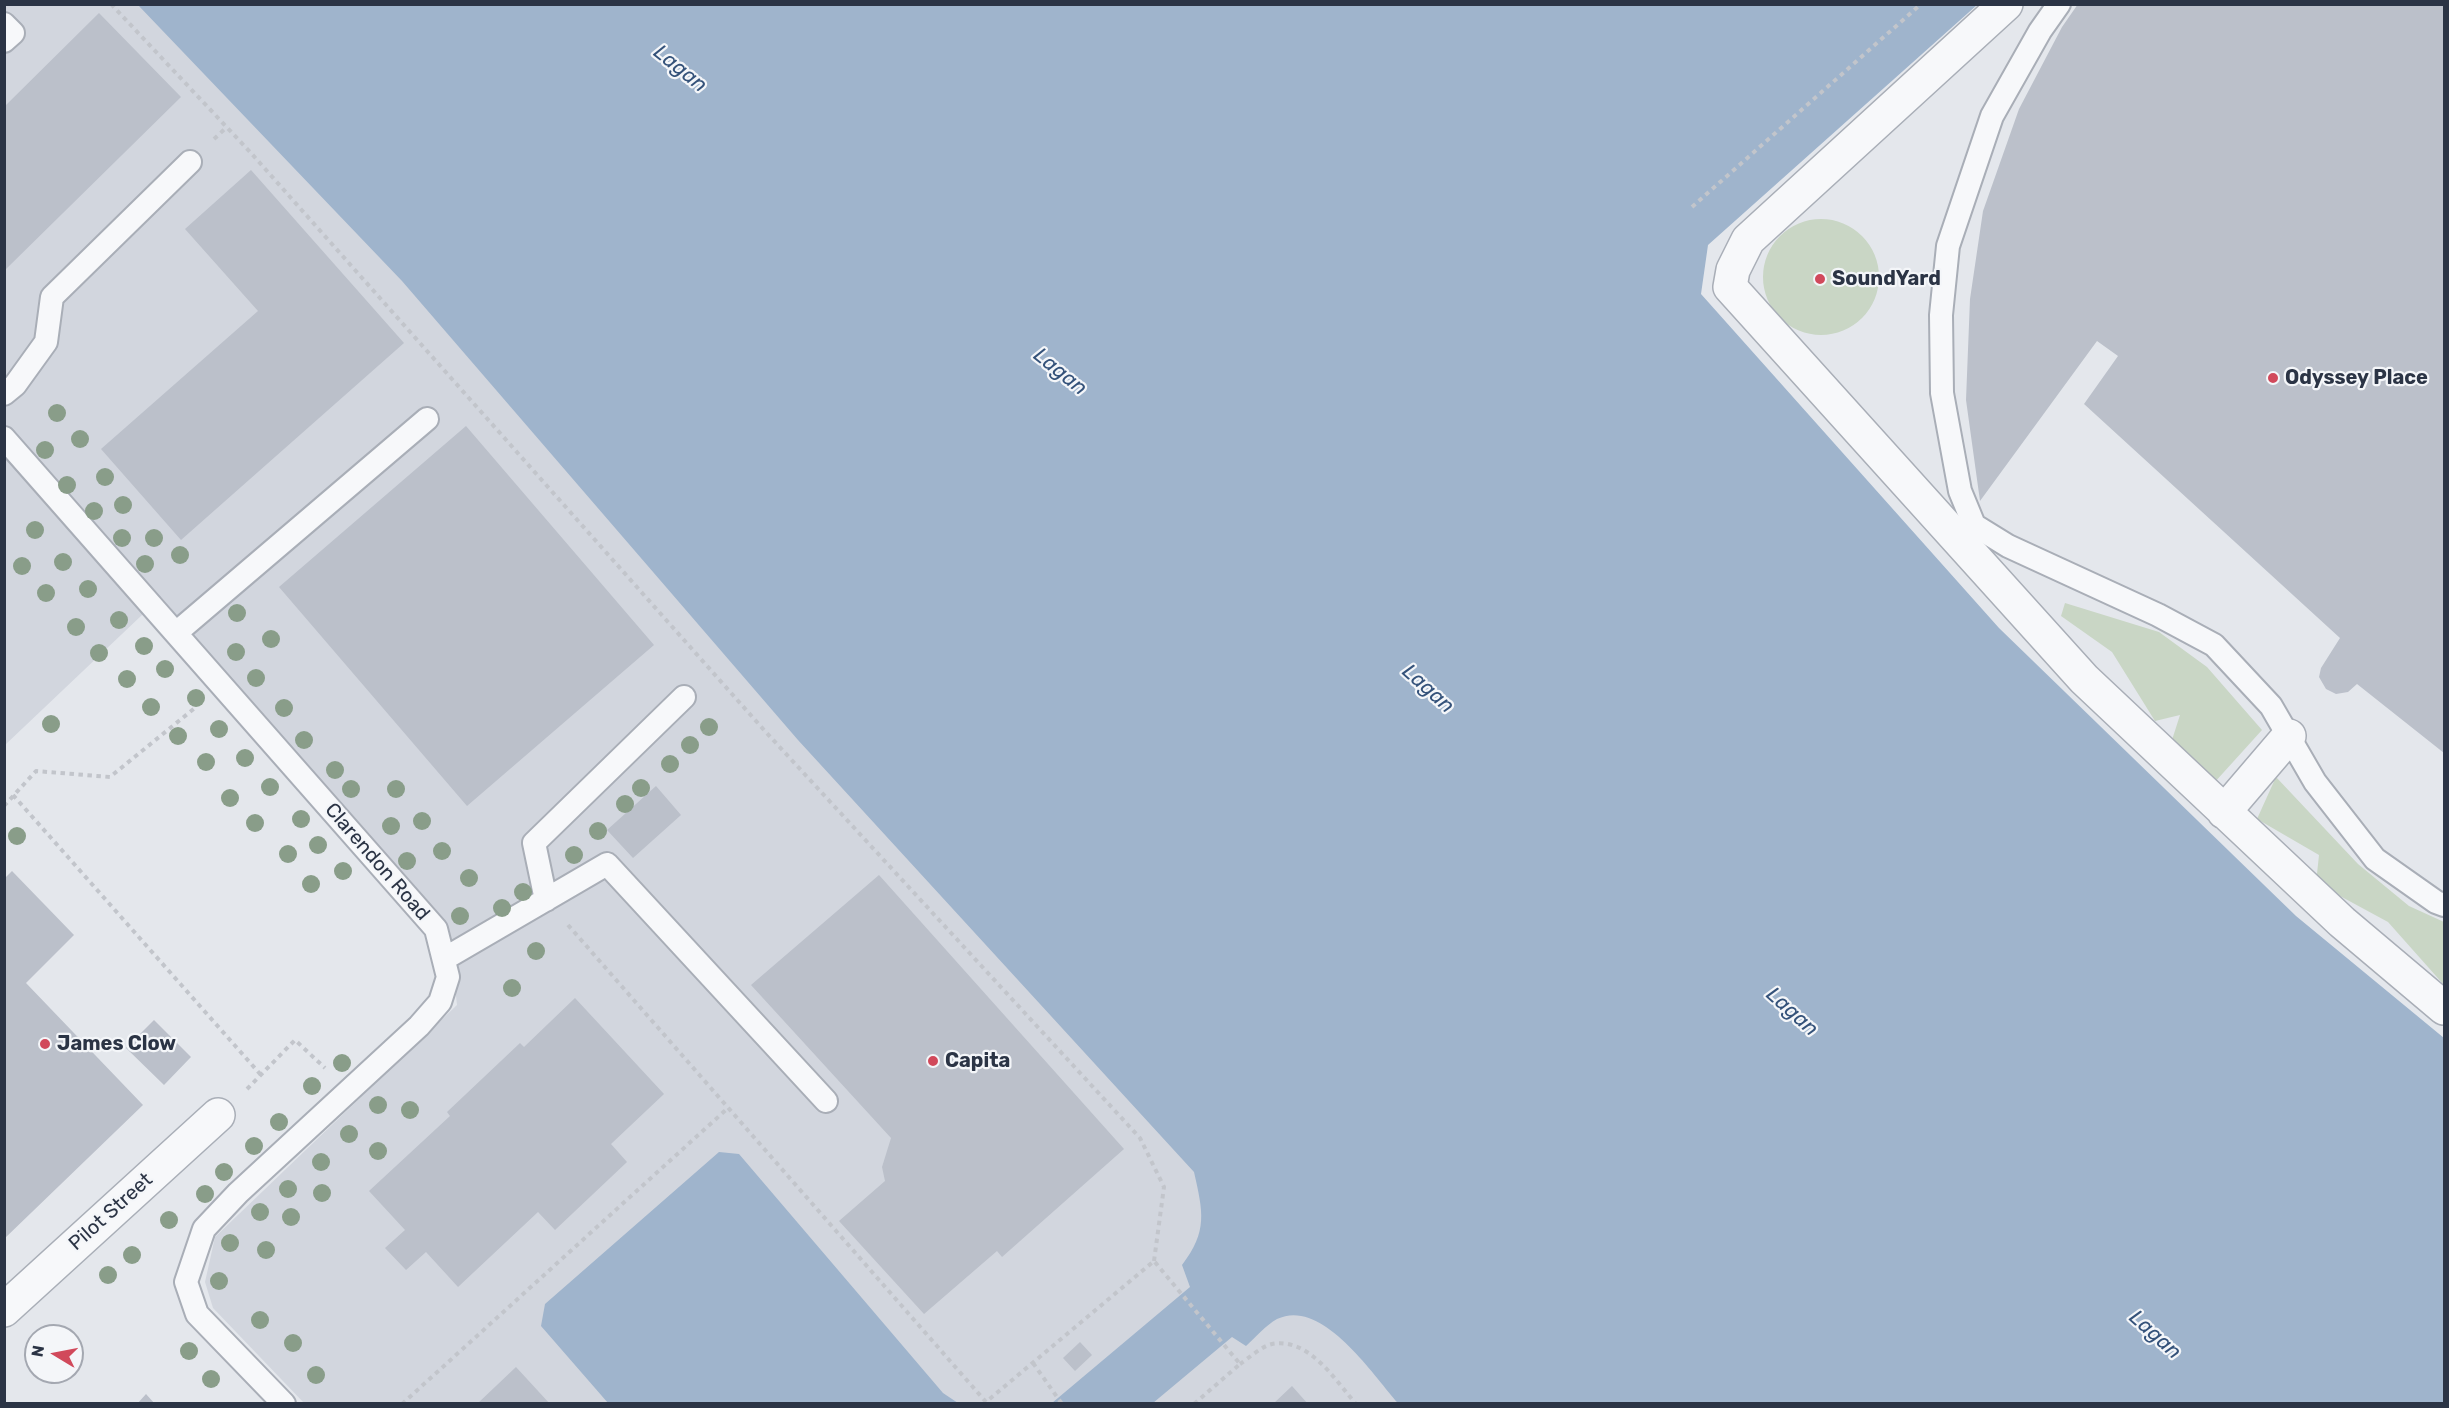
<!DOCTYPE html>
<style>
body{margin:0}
#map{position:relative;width:2449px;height:1408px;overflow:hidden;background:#e4e7ec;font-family:Rubik,sans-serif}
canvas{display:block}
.frame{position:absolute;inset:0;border:6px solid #2b3445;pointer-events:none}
.north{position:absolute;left:24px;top:1324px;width:60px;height:60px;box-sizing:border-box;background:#f4f6f9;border:2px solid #a4a8b1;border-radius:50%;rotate:280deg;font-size:16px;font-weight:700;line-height:24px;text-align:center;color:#2b3445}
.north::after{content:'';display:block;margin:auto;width:21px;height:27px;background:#d1495b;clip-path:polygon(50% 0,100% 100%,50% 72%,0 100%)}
</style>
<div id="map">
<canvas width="2449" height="1408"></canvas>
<div class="frame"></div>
<div class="north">N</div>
</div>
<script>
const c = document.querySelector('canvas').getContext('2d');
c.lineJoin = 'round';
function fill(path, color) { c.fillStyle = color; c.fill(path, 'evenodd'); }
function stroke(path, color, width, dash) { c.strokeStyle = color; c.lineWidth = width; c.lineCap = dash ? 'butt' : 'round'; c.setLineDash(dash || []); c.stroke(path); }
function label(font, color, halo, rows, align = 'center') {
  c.font = font + ' Rubik,sans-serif'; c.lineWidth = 4.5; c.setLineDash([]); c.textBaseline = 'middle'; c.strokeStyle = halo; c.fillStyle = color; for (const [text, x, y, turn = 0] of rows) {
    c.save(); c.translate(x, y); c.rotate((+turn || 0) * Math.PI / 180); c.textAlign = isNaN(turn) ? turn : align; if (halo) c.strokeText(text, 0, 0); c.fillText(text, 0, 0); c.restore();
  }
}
fill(new Path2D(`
 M5 5H159L1207 1158 1211 1285 1071 1403H304L213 1308 205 1282 215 1237 457 1005 449 931 161 597 5 745Z
 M1290 1300 1337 1311 1409 1404H1132L1225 1325Z`), '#d2d6de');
fill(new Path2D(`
 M1763 277a58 58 0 1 1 116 0a58 58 0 1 1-116 0Z
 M2065 603 2159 632 2207 667 2262 730 2214 783 2200 764 2186 761 2172 740 2180 715 2155 721 2112 652 2061 616Z
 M2276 777 2358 864 2409 906 2444 922V985L2388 922 2316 883 2319 855 2257 819Z`), '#c9d6c5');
fill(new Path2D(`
 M138 5H1977L1708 245 1701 294 1999 628 2296 916 2444 1038V1403H1398C1373 1375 1322 1297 1277 1319 1266 1325 1255 1338 1246 1346L1232 1337 1153 1403H1052L1190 1287 1182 1265C1208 1231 1203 1212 1194 1172L798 740 402 281Z
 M719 1152 739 1154 943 1393 958 1403H608L541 1326 545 1304Z`), '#9fb4cc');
fill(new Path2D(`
 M2078 4H2444V753L2357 684 2348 692 2336 694 2326 689 2319 677 2321 668 2340 638 2084 404 2118 356 2097 341 1980 501 1966 400 1970 299 1983 211 2019 109 2062 27Z
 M99 13 181 97 4 271V107Z
 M251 170 404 343 181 540 101 449 258 311 185 229Z
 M466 426 654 645 467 806 279 587Z
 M656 786 681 815 633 858 607 830Z
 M12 871 74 935 26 983 143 1105 4 1239V879Z
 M879 875 1124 1149 1002 1257 997 1251 924 1314 839 1221 885 1181 882 1167 891 1138 751 985Z
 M575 998 664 1094 611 1144 627 1162 555 1230 538 1212 458 1287 426 1252 406 1270 385 1248 405 1230 369 1191 450 1116 447 1112 520 1043 524 1047Z
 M154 1020 191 1057 164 1085 126 1048Z
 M1080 1342 1092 1355 1075 1371 1063 1358Z
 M516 1367 550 1404H477Z
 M1292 1386 1308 1404H1273Z
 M146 1394 155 1404H137Z`), '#bbc0ca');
const lane = new Path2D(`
 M2059 4 2040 31 1992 116 1948 246 1941 315 1942 393 1960 491 1974 525 2008 546 2158 615 2214 645 2271 706 2315 782 2375 859 2436 902 2444 905
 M4 24 13 33 4 41
 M4 394 15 385 46 342 52 297 190 162
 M4 438 436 929 448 977 440 1002 419 1026 238 1193 204 1229 186 1282 197 1314 284 1404
 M176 633 427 419
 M546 900 534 843 684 697
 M444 959 607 864 826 1101`);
const street = new Path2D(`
 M2006 4 1748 240 1733 270 1730 287 2084 679 2342 922 2444 1008
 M2224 812 2289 736
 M4 1310 218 1115`);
stroke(lane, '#a9aeb7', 26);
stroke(street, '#a9aeb7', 36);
stroke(new Path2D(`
 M111 4 251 153 764 730 1140 1138 1164 1187 1154 1261
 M214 139 227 127
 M1692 207 1921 4
 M13 795 261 1075
 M4 806 36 771 110 777 196 707
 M568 925 986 1402 1154 1261 1240 1364 1194 1404
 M247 1089 295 1040 325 1068
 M1033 1363 1062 1404
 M1240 1364C1249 1358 1262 1346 1272 1344 1309 1337 1335 1380 1356 1404
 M402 1404 728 1108`), '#c2c5cb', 4, [4.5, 4.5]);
stroke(lane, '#f7f8fa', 22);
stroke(street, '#f7f8fa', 33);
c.fillStyle = '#899d89';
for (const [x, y] of [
 [57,413],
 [80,439],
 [45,450],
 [105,477],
 [67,485],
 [123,505],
 [94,511],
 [35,530],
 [122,538],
 [154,538],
 [180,555],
 [63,562],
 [145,564],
 [22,566],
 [88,589],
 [46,593],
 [237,613],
 [119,620],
 [76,627],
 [271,639],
 [144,646],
 [236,652],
 [99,653],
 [165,669],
 [256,678],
 [127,679],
 [196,698],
 [151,707],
 [284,708],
 [51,724],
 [709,727],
 [219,729],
 [178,736],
 [304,740],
 [690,745],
 [245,758],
 [206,762],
 [670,764],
 [335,770],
 [270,787],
 [641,788],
 [351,789],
 [396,789],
 [230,798],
 [625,804],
 [301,819],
 [422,821],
 [255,823],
 [391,826],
 [598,831],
 [17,836],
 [318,845],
 [442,851],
 [288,854],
 [574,855],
 [407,861],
 [343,871],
 [469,878],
 [311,884],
 [523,892],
 [502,908],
 [460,916],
 [536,951],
 [512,988],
 [342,1063],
 [312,1086],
 [378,1105],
 [410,1110],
 [279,1122],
 [349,1134],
 [254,1146],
 [378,1151],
 [321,1162],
 [224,1172],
 [288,1189],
 [322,1193],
 [205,1194],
 [260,1212],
 [291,1217],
 [169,1220],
 [230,1243],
 [266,1250],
 [132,1255],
 [108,1275],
 [219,1281],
 [260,1320],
 [293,1343],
 [189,1351],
 [316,1375],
 [211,1379]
]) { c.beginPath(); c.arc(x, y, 9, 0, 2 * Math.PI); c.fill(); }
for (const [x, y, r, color] of [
 [1820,279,6,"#d1495b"],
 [2273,378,6,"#d1495b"],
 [45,1044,6,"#d1495b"],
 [933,1061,6,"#d1495b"]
]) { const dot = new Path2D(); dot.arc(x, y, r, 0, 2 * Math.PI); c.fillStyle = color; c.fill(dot); stroke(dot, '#f4f6f9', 2); }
label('bold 20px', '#2b3445', '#f4f6f9', [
 ["SoundYard",1832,279],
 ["Odyssey Place",2285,378],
 ["James Clow",57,1044],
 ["Capita",945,1061]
], 'left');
label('20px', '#2b3445', '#f4f6f9', [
 ["Clarendon Road",377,862,49],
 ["Pilot Street",111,1212,-42]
]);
label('italic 21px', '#34527a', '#f4f6f9', [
 ["Lagan",680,69,39],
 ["Lagan",1060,372,39],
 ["Lagan",1428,689,42],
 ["Lagan",1792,1012,42],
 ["Lagan",2155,1335,42]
]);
</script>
